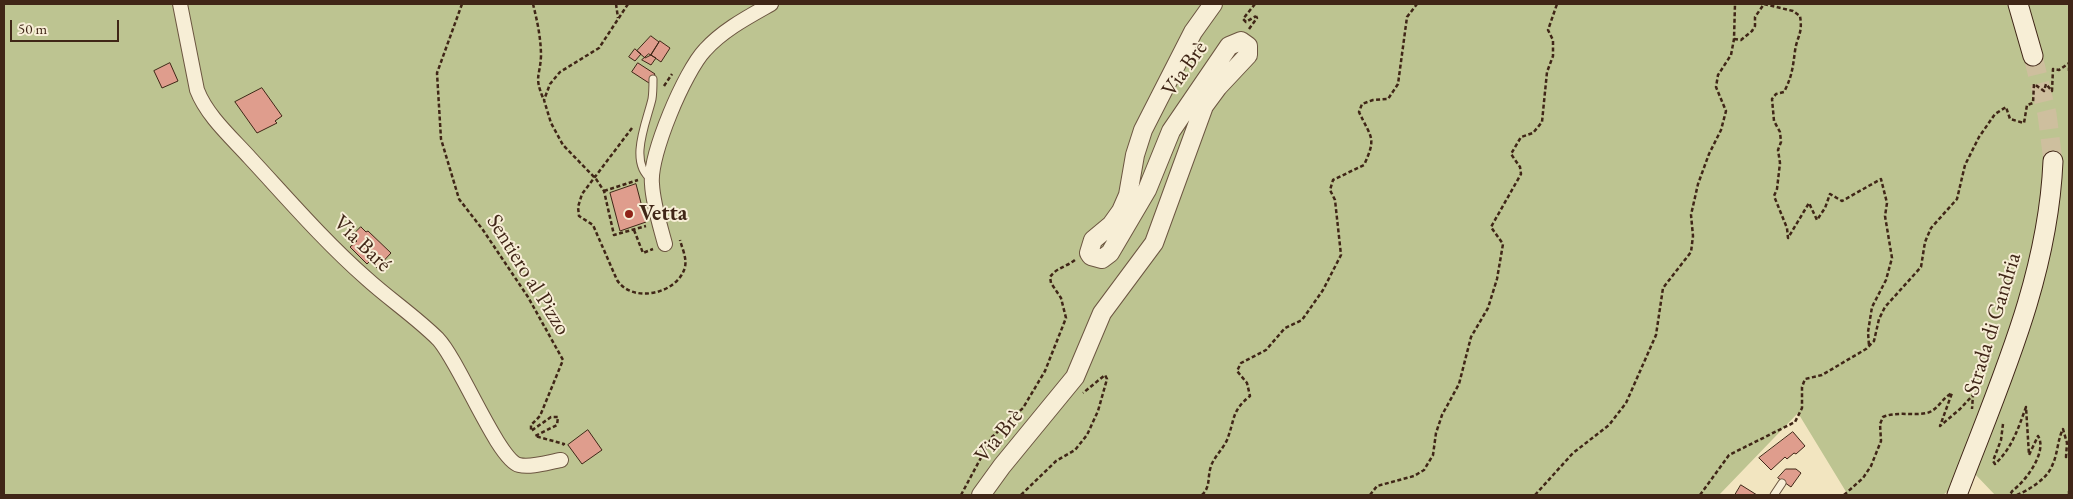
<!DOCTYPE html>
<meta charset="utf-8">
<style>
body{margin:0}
#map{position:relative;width:2073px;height:499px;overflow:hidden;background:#f2e5c0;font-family:"EB Garamond",serif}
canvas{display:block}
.frame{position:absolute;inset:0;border:5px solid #402617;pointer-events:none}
.scale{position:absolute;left:10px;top:20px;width:109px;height:22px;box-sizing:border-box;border:2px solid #402617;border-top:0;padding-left:6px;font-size:15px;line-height:18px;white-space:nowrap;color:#402617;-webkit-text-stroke:4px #f7eed6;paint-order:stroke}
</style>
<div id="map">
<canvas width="2073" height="499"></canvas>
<div class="frame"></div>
<div class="scale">50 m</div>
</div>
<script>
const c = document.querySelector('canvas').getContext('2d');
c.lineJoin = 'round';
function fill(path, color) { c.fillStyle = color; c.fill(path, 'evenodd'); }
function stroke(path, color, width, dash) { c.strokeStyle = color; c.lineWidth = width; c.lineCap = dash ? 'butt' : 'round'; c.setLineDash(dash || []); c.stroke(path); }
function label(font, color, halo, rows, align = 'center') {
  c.font = font + ' "EB Garamond",serif'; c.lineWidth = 4; c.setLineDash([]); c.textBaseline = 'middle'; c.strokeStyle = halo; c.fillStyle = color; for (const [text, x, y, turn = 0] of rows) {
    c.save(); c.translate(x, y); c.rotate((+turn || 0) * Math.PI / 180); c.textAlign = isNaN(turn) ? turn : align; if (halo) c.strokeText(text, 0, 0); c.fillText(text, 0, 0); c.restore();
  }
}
fill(new Path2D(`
 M4 4H2069V495H1995L1975 474C2013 373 2057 270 2062 161L2043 162C2043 209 2032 254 2019 299 1999 366 1974 427 1948 491L1943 495H1848L1798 413 1719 495H4Z`), '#bdc491');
const building = new Path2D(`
 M651 36 659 42 651 55 645 58 637 51Z
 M660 41 670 48 661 62 651 55Z
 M635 49 641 54 635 61 629 57Z
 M649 54 656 58 651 65 642 60Z
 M170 63 178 81 162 88 154 71Z
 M638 63 655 74 649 83 632 72Z
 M262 88 282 116 275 121 277 123 257 133 235 102Z
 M636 184 646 222 620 231 610 193Z
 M361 227 366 232 368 231 391 253 377 268 370 261 367 264 350 247 357 241 352 236Z
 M588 430 602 450 582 464 568 445Z
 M1793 432 1805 446 1796 454 1794 453 1787 459 1785 457 1771 470 1759 458Z
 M1786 469H1796L1801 473 1791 487 1778 478Z
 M1741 485 1757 495H1735Z`);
fill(building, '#df9d8d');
stroke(building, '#402617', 1);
stroke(new Path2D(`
 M2033 56 2047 114 2053 161`), '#cebf9e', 19, [19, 9]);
const service = new Path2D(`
 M651 179C628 162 647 121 652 99 653 93 653 86 653 79
 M1774 495 1782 483`);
const minor = new Path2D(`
 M180 4 197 90C207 116 231 137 250 158 288 199 324 241 366 278 389 299 416 317 438 339 459 361 498 460 519 465 531 468 549 462 561 460
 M665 244C660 225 653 204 652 184 649 155 685 71 705 50 723 30 748 17 771 4`);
const tertiary = new Path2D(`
 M981 495 1002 466 1075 377 1102 313 1154 243 1204 106 1218 87 1248 55V46L1241 41 1229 46 1171 131 1147 190 1110 253 1102 259 1091 256 1089 253 1093 240 1111 225 1121 211 1128 195 1135 155 1143 130 1193 32 1213 4`);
const secondary = new Path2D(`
 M2018 4 2033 56
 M1957 495C1998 386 2048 280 2053 161`);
stroke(service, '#6c5641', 9);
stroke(minor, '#6c5641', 16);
stroke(tertiary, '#6c5641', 20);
stroke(secondary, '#402617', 21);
stroke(new Path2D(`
 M462 4 437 73 441 139 459 199 483 230 528 297 563 360 540 416 531 425V431L551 417H558L557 425 535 436 564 444 561 446
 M533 4C537 20 541 38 541 56 540 77 534 76 543 98
 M616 4 618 18
 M628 4 599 48 560 72 550 84 544 100 551 123 563 145 596 179 604 191 614 235 646 226
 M1255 4 1243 19 1246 22 1256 16
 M1249 29 1257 18 1256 16
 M1734 39 1741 40 1752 31 1755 26V17L1764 4 1793 11 1800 16C1803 34 1797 36 1795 51 1793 66 1792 77 1784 92L1776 94 1772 99 1774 121 1780 132 1781 142 1778 150 1780 163 1777 189 1774 196 1787 228 1788 238 1809 203 1817 220 1825 208 1830 194 1842 201 1881 179 1887 203 1885 216 1892 258 1886 280 1872 307 1868 332 1869 346
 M664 86 672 74
 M632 128 582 194 578 207 579 216 593 225 617 280C632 304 678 294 685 267 687 258 682 248 680 240
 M604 191 638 180
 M634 230 643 253 653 249
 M2003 424 2001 440 1993 461 1995 464C2012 448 2018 429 2026 407L2029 455 2038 436C2047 450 2029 476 2018 486 2014 490 2012 490 2010 495H2012
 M2069 491V495
 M961 495 992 437 1023 408 1045 371 1066 318 1061 298 1051 283 1050 277C1057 267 1067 267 1076 259
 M1021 495 1056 461 1075 450 1087 435 1098 411 1107 379 1105 375 1083 393
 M1202 495C1211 486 1207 478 1211 466 1214 457 1223 449 1227 440 1235 420 1231 411 1250 396L1247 383 1237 371 1241 363 1266 350 1285 328 1302 320 1323 290 1341 255 1335 200 1330 190 1333 180 1364 165C1377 137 1371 138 1359 112L1362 104 1373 100 1388 99 1398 84 1407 17 1417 4
 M1370 495 1377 486 1414 476 1424 470 1433 455 1436 433 1442 415 1459 384 1471 337 1488 308 1497 279 1503 244 1491 227 1521 174 1520 167 1511 154 1521 137 1533 133 1542 122 1547 72 1553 56V40L1548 30 1557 4
 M1535 495 1573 453 1609 425 1626 403 1656 335 1663 288 1691 252 1693 236 1691 215 1698 184 1709 154 1721 130 1726 111 1716 87 1718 75 1731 55 1734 39 1735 4
 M1700 495 1729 455 1795 422 1802 408V387L1805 379 1822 375 1866 349 1874 341 1879 319 1885 307 1921 267 1925 242 1931 228 1957 199 1965 165 1979 137 1995 114 2006 107 2010 119 2024 123 2027 105 2033 103 2034 84 2044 91 2046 84 2052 91 2053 69 2059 70 2069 63V71
 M1844 495 1863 478 1871 466 1881 441 1880 424 1883 417C1897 411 1913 416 1927 413 1938 410 1942 398 1952 393L1940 426 1960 409 1973 395 1972 409
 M2017 495C2029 490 2046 479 2051 468 2058 455 2057 441 2063 429L2067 443 2066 457 2069 454`), '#402617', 2.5, [4, 2.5]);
stroke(service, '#f7eed6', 7);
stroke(minor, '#f7eed6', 14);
stroke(tertiary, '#f7eed6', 18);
stroke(secondary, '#f7eed6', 19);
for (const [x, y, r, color] of [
 [629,214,5,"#8f2418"]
]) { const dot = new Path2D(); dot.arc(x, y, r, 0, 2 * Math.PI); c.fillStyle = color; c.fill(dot); stroke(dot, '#f7eed6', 2); }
label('22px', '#402617', '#f7eed6', [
 ["Via Brè",1185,69,-55],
 ["Via Baré",362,244,44],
 ["Sentiero al Pizzo",528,275,58],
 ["Strada di Gandria",1993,324,-73],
 ["Via Brè",999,436,-51]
]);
label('bold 22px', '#402617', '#f7eed6', [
 ["Vetta",639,214]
], 'left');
</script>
